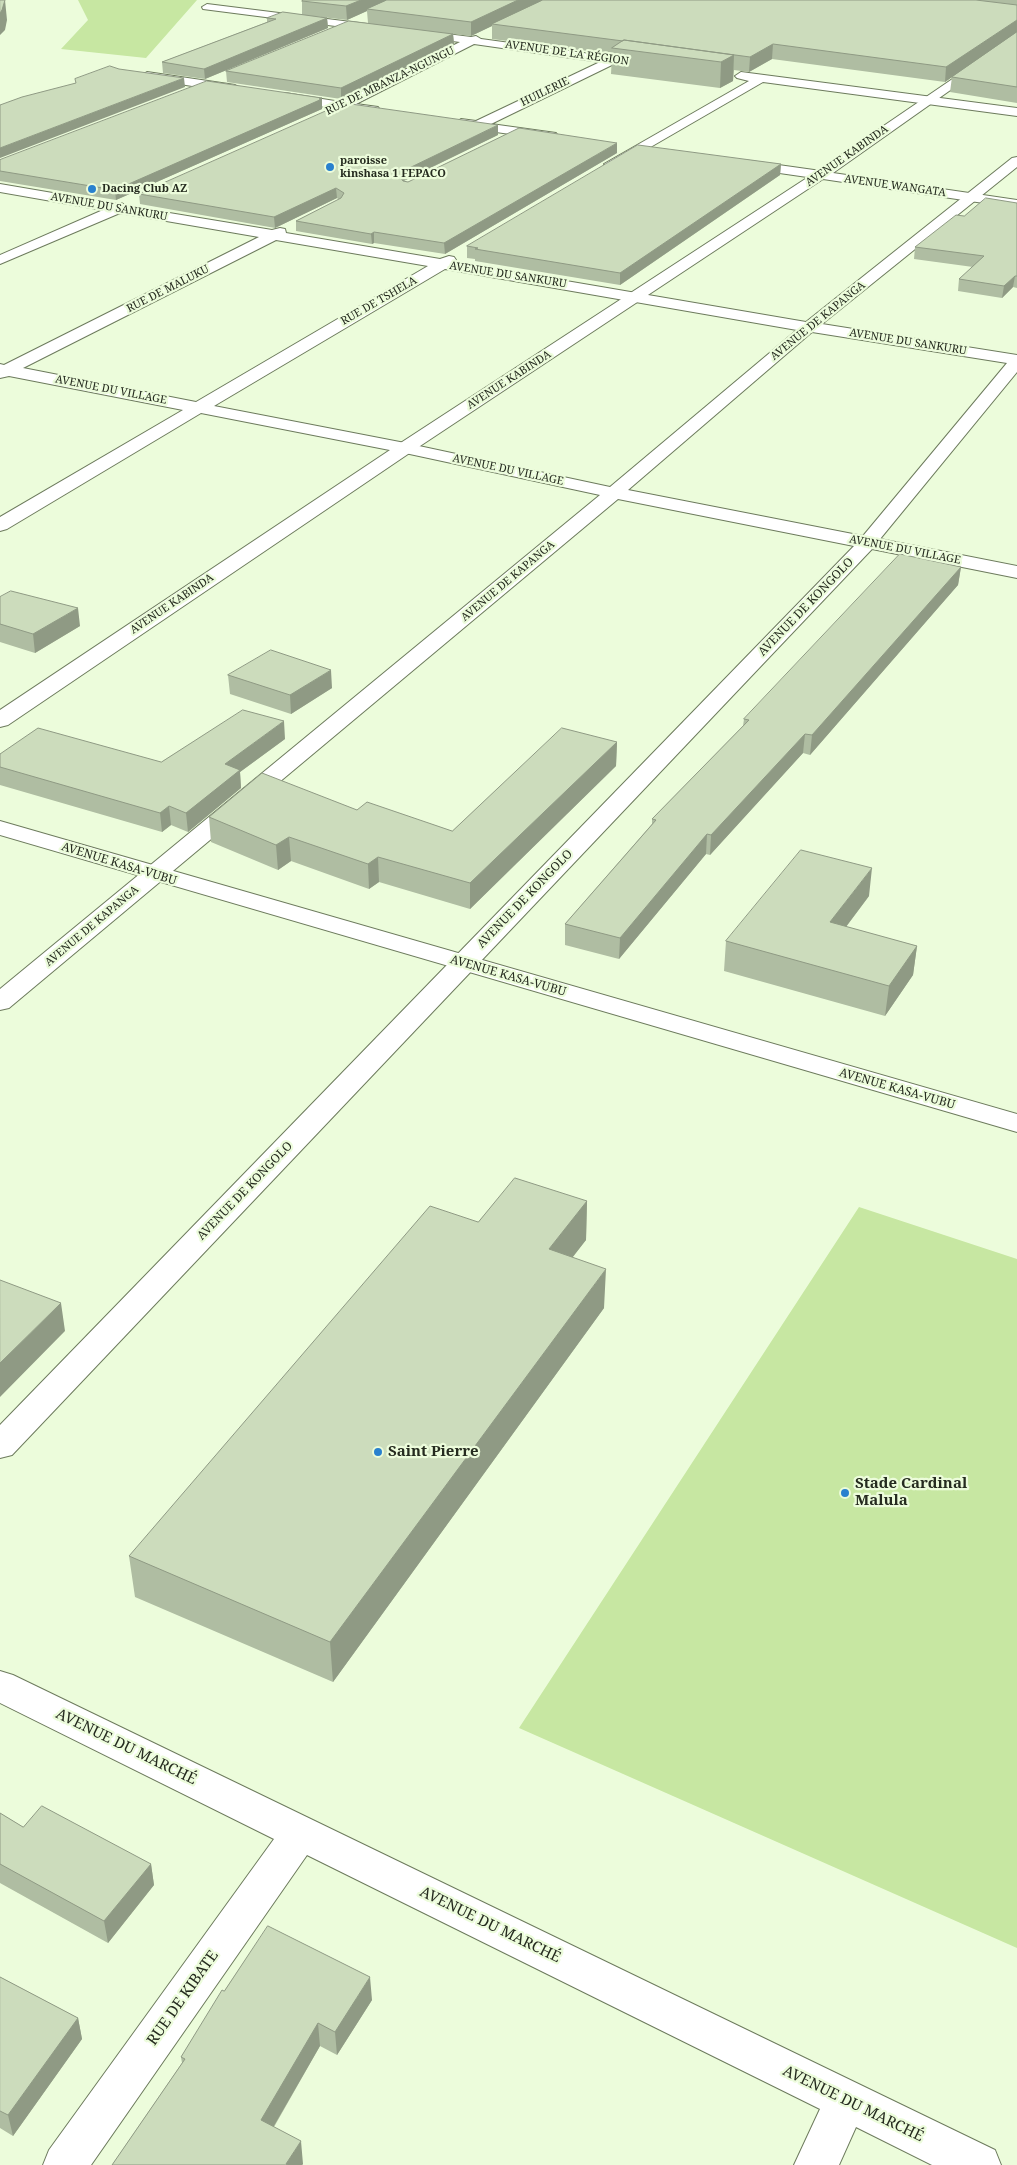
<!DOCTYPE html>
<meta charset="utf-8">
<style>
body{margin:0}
canvas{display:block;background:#ecfcdb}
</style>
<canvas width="1017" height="2165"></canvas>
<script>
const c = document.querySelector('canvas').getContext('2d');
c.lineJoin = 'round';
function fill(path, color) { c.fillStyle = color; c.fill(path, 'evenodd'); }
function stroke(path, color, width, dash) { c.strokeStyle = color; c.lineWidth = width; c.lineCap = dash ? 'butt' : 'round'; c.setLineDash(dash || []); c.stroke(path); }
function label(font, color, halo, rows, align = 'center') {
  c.font = font + ' "Noto Serif",serif'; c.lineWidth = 4.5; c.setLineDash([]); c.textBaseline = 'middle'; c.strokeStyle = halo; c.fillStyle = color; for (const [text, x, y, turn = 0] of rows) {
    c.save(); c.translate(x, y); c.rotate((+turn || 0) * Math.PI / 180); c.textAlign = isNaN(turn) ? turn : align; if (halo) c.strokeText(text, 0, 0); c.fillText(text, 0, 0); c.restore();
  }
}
fill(new Path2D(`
 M78 0H197L146 58 61 49 88 20Z
 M859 1207 1017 1259V1948L519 1728Z`), '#c7e7a2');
const minor = new Path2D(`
 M207 4 471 37 476 36 481 39 649 62 655 65 649 68 614 64 491 124 556 133 558 136 552 140 461 127 455 123 461 119 476 121 600 62 474 44 356 104 378 107 380 110 378 113 345 109 338 112 334 111 332 108 285 101 279 97 285 93 341 102 460 42 203 9 202 7Z
 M147 72 235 85 241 89 235 93 143 78 141 76Z
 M741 72 1017 108V116L763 82 616 167H606L604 164 749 81 737 78 735 76Z
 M1017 157V167L822 324 1017 355V372L880 539 1017 566V578L872 549 12 1455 0 1458V1425L854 546 618 499 9 1008 0 1010V989L600 495 405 453 201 413 7 529 0 531V517L183 410 9 376 0 378V364L4 365 259 237 120 213 0 264V255L103 210 0 192V184L117 204 121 203 127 206 272 230 280 228 285 229 286 233 440 259 449 256 454 257 456 260 455 262 806 322 1012 158ZM276 240 428 266 196 402 23 368ZM445 269 797 330 610 487 405 443 214 406ZM812 332 1007 363 863 536 628 490Z
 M743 160 821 171 828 175 821 179 738 167 736 164 738 161Z
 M0 1671 13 1675 995 2150 1001 2165H932L856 2127 839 2165H794L820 2109 307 1855 91 2165H43L49 2150 274 1839 0 1703Z`);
const tertiary = new Path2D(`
 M1017 35V43L833 173 1017 200V208L823 179 411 452 8 725 0 727V710L399 444 816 172Z`);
const primary = new Path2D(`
 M0 821 1017 1114V1132L0 835Z`);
stroke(minor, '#6d7b5d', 2);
stroke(tertiary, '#6d7b5d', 2);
stroke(primary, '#6d7b5d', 2);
fill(minor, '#fff');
fill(tertiary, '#fff');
fill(primary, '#fff');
fill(new Path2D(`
 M304 0H1017V103L950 92 952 77 953 76 945 82 772 59 749 72 734 70 733 81 720 88 611 74 612 54 492 39V26L471 36 453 34 454 44 341 99 227 82 226 71 368 23 367 11 347 20 313 16 327 18 328 28 205 79 163 73 162 62 267 22V18L302 15V1Z
 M322 98V109L116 200 0 181V160Z
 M498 135 404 181 408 182 617 153 445 254 374 243 372 244 296 231V221L339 200 337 198 275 228 140 204 139 194Z
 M781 164 780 175 620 285 475 261V259L467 258V246Z
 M1017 203V288L1013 287 1002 298 958 291 959 279 973 267 914 259 915 247 964 216Z
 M961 567 958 585 810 755 803 753 710 855 706 854 619 959 565 945V924L652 824V819L743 726 744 719Z
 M0 597 80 626 35 653 0 642Z
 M228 675 332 688 291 714 230 694Z
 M285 739 240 772 241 788 188 832 171 825 162 832 0 785V754L161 762Z
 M617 742 616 766 470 909 379 882 369 889 291 861 278 870 211 842 209 817 357 810 452 831Z
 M869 896 846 927 917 946 913 975 885 1016 724 971 726 941Z
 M587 1201 586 1240 572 1257 604 1308 333 1682 135 1597 129 1556 478 1222Z
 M0 1813 23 1827 151 1864 154 1885 108 1943 0 1883Z
 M0 1977 78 2018 82 2039 13 2136 0 2128Z
 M224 1991 372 2000 337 2055 320 2046 274 2127 303 2164 302 2165H112L182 2063 181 2057Z`), '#afbda2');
fill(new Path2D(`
 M5 0 7 20 5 30 0 35V13Z
 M361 0H395L367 9V11L347 20 346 6Z
 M518 0H549L492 24V26L471 36V22Z
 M327 18 328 28 205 79 204 69Z
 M1017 20V33L945 82 946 67Z
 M453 34 454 44 341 99V88Z
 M773 44 772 59 749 72 750 57Z
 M734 55 733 81 720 88 721 62Z
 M184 78 185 87 0 158V148Z
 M322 98V109L116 200 115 190Z
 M498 125V135L403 181 400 177 403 171Z
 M617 143V153L445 254 444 243Z
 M781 164 780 175 620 285V273Z
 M336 188 337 198 275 228 274 217Z
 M374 232V243L372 244 371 234Z
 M1015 276 1013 287 1002 298 1004 286Z
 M961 567 958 585 810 755 812 735Z
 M78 608 80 626 35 653 33 634Z
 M331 670 332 688 291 714 290 695Z
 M284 721 285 739 240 772 241 788 188 832 186 813 225 764Z
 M805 734 803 753 710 855 711 835Z
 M617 742 616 766 470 909V883Z
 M169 806 171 825 162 832 160 813Z
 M707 834 706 854 619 959 620 938Z
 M289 837 291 861 278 870 276 845Z
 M378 857 379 882 369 889 368 864Z
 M872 868 869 896 827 952 830 922Z
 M917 946 913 975 885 1016 889 986Z
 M587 1201 586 1240 549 1288V1249Z
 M606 1269 604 1308 333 1682 330 1642Z
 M61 1303 65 1331 0 1397V1363Z
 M151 1864 154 1885 108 1943 104 1921Z
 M370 1977 372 2000 337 2055 335 2032Z
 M78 2018 82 2039 13 2136 8 2115Z
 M318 2023 320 2046 264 2143 261 2120Z
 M301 2141 303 2164 302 2165H286V2164Z`), '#8f9a84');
const building = new Path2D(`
 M0 0H5L2 10 0 13Z
 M304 0H361L346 6 302 1Z
 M387 0H518L471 22 367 9Z
 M543 0H976L1017 5V20L946 67 773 44 750 57 624 40 623 41 492 24Z
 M283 12 327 18 204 69 162 62 276 19 267 18Z
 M349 21 453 34 341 88 226 71Z
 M1017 32V87L952 77Z
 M624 40 734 55 721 62 612 48Z
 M110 66 119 69 184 78 0 148V105L22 97 76 83 75 79Z
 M207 81 322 98 319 99H322L115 190 0 171V160Z
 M344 103 498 125 403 171 400 177 403 181 408 182 519 128 617 143 444 243 374 232 371 234 296 221 341 198 344 193 336 188 274 217 139 194Z
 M638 145 781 164 620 273 475 249 478 248 467 246Z
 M986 198 1017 203V276H1015L1004 286 959 279 984 256 915 247 956 215 964 216Z
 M900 554 961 567 812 735 805 734 711 835 707 834 620 938 565 924 656 820 652 819 749 720 744 719Z
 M11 591 78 608 33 634 0 624V597Z
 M271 650 331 670 290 695 228 675Z
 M243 710 284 721 225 764 240 770 186 813 169 806 160 813 0 767V754L38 728 161 762Z
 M562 728 617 742 470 883 378 857 368 864 289 837 276 845 209 817 262 773 357 810 367 802 452 831Z
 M801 850 872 868 830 922 917 946 889 986 726 941Z
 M515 1178 587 1201 549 1249 606 1269 330 1642 129 1556 430 1206 478 1222Z
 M0 1280 61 1303 0 1363Z
 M42 1806 151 1864 104 1921 0 1864V1813L23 1827Z
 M268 1926 370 1977 335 2032 318 2023 261 2120 301 2141 286 2164 288 2165H112L185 2059 181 2057 222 1990 224 1991Z
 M0 1977 78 2018 8 2115 0 2111Z`);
fill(building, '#ccdcbc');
stroke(building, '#8f9a84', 1);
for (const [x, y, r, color] of [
 [330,167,5,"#2981ce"],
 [92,189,5,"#2981ce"],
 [378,1452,5,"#2981ce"],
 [845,1493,5,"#2981ce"]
]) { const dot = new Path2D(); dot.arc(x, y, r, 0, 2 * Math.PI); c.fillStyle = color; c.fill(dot); stroke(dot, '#ecfcdb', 2); }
label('11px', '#252b1f', '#ecfcdb', [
 ["AVENUE DE LA RÉGION",567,53,8],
 ["RUE DE MBANZA-NGUNGU",390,81,-26],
 ["HUILERIE",545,92,-26],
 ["AVENUE KABINDA",847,156,-35],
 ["AVENUE WANGATA",895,186,8],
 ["AVENUE DU SANKURU",109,207,10],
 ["AVENUE DU SANKURU",508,275,9],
 ["RUE DE MALUKU",168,289,-27],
 ["RUE DE TSHELA",379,301,-30],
 ["AVENUE DE KAPANGA",818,321,-39],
 ["AVENUE DU SANKURU",908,342,9],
 ["AVENUE KABINDA",509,380,-33],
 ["AVENUE DU VILLAGE",111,390,11],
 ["AVENUE DU VILLAGE",508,470,12],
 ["AVENUE DU VILLAGE",905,550,11],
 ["AVENUE DE KAPANGA",508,581,-40],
 ["AVENUE KABINDA",172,604,-34],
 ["AVENUE DE KAPANGA",92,926,-40]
]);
label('bold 11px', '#252b1f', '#ecfcdb', [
 ["paroisse",340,161],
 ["kinshasa 1 FEPACO",340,174],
 ["Dacing Club AZ",102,189]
], 'left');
label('12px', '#252b1f', '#ecfcdb', [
 ["AVENUE DE KONGOLO",806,607,-46],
 ["AVENUE KASA-VUBU",119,864,17],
 ["AVENUE DE KONGOLO",525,899,-46],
 ["AVENUE KASA-VUBU",508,976,16],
 ["AVENUE KASA-VUBU",897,1089,16],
 ["AVENUE DE KONGOLO",245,1191,-46]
]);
label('bold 15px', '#252b1f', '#ecfcdb', [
 ["Saint Pierre",388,1452],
 ["Stade Cardinal",855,1484],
 ["Malula",855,1501]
], 'left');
label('15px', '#252b1f', '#ecfcdb', [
 ["AVENUE DU MARCHÉ",126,1747,26],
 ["AVENUE DU MARCHÉ",490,1925,26],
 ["RUE DE KIBATE",183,1998,-55],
 ["AVENUE DU MARCHÉ",853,2104,26]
]);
</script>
